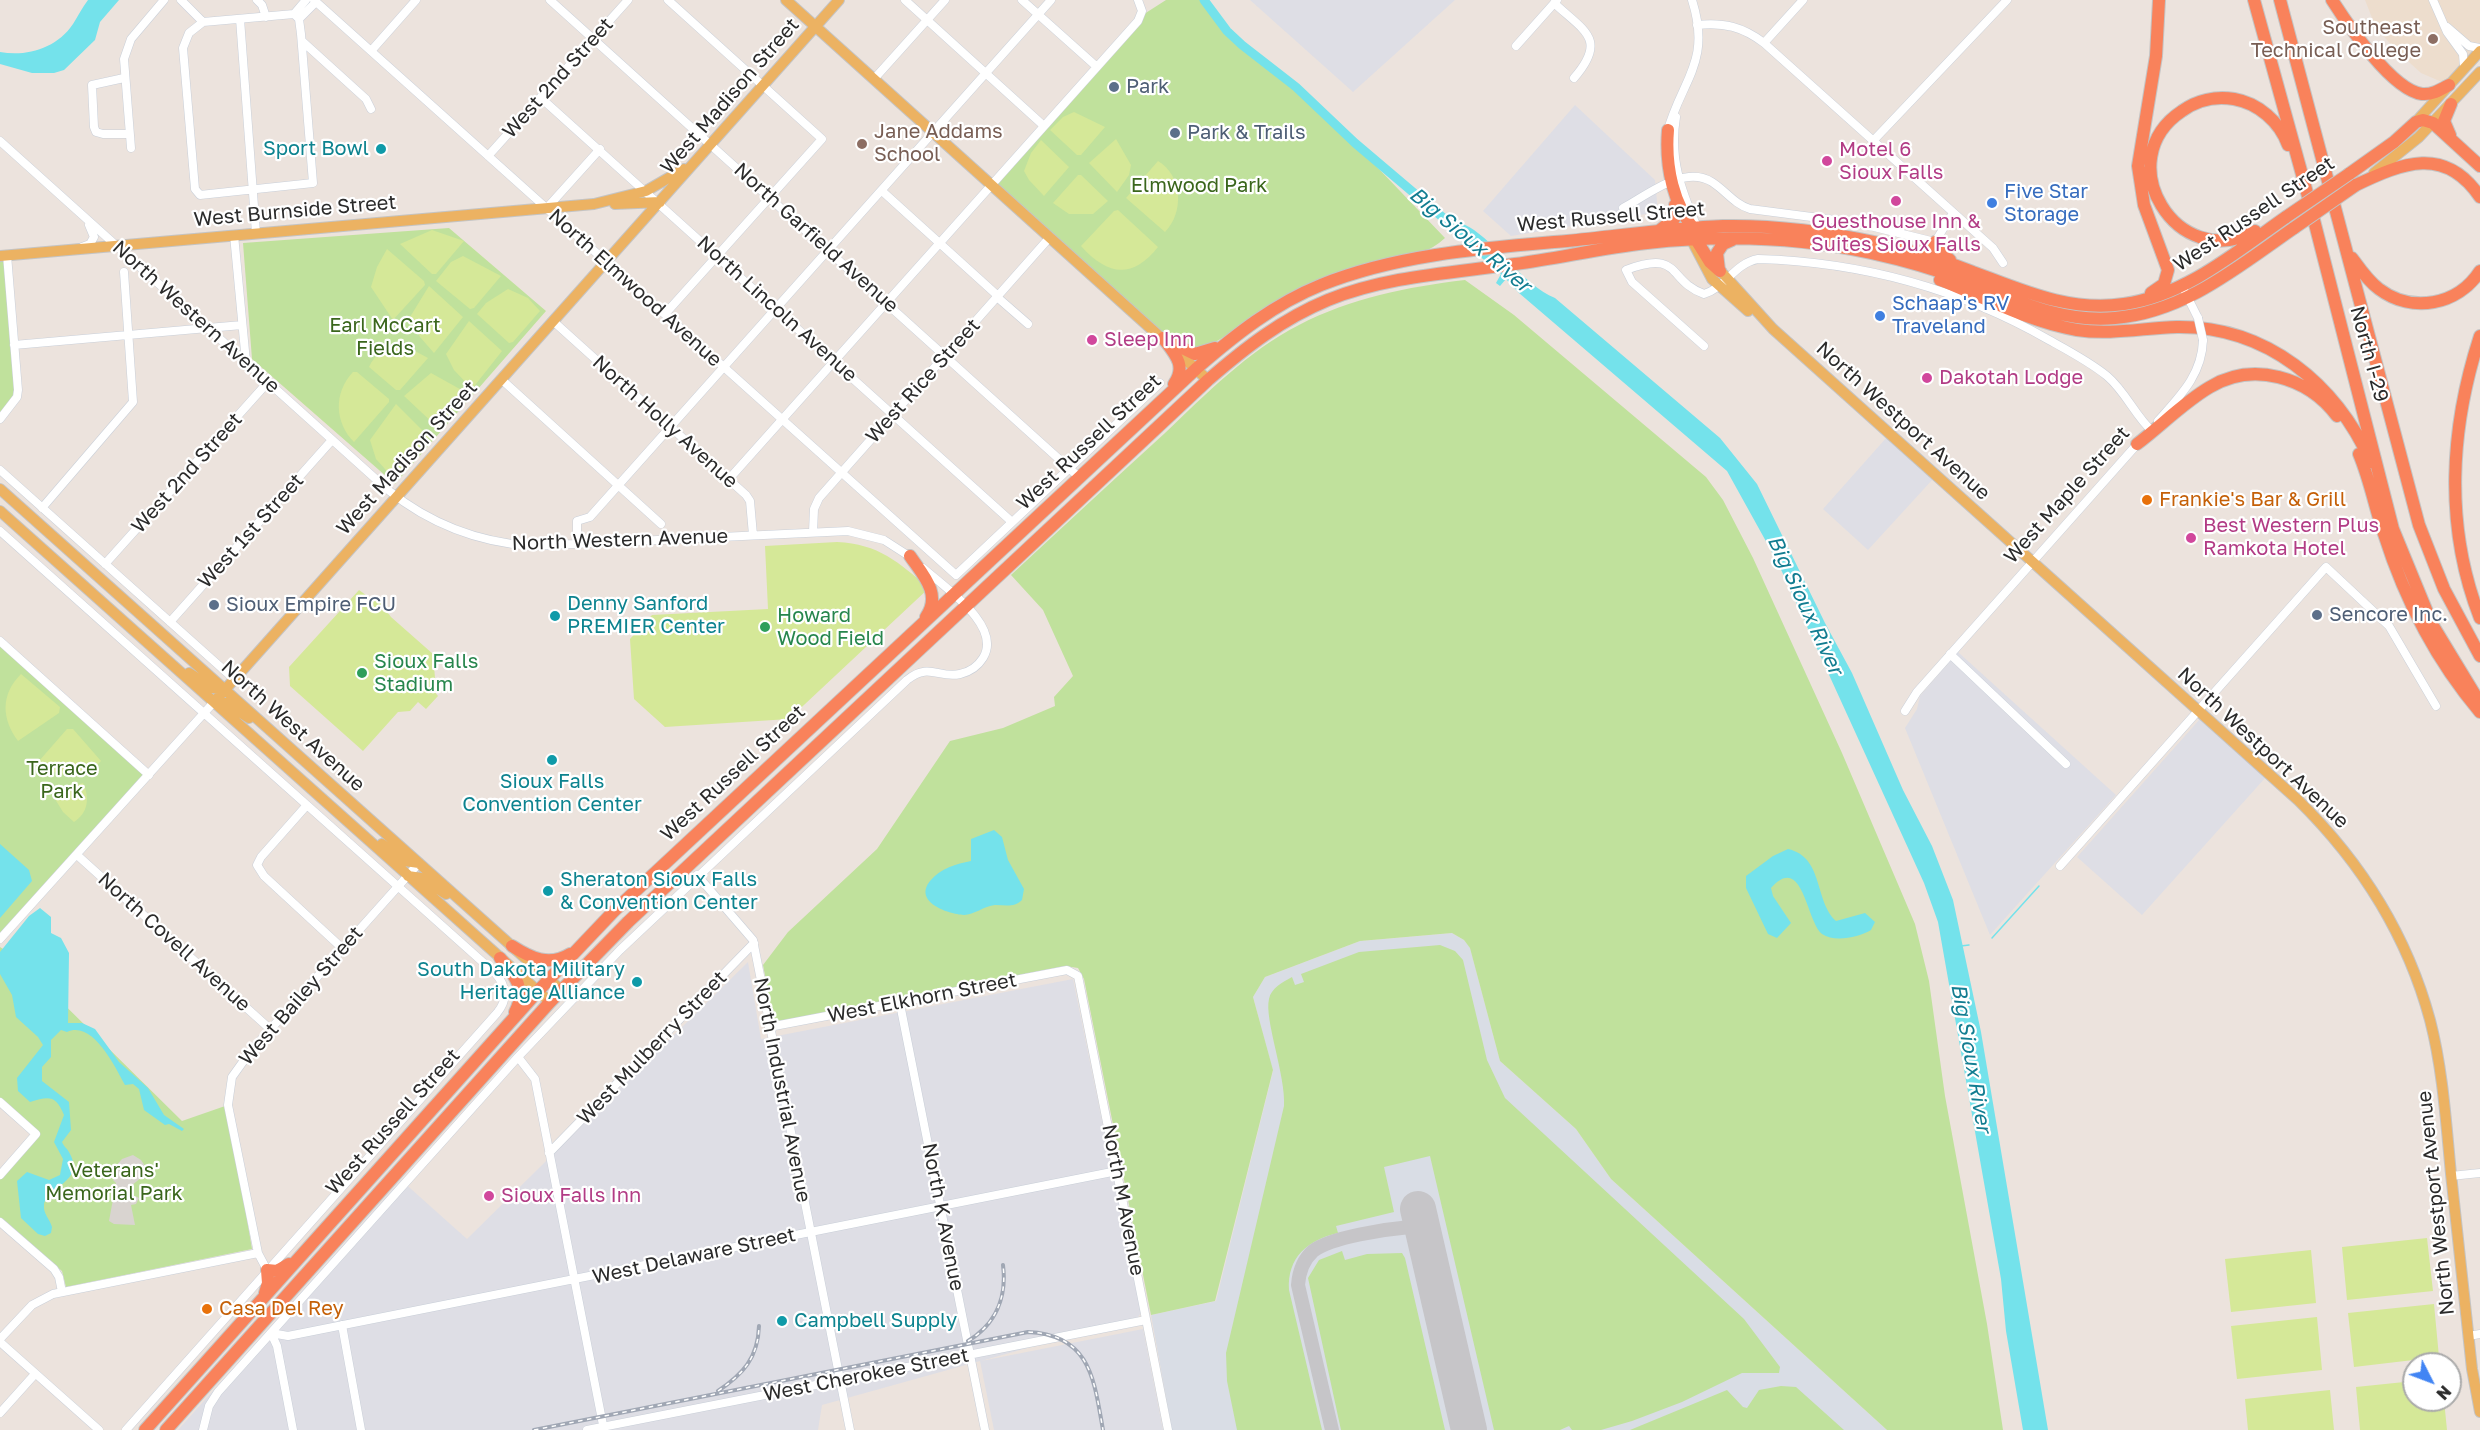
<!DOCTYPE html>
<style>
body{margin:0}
#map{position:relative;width:2480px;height:1430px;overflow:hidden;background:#ece3dd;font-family:"Golos Text",sans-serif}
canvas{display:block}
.north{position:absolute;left:2402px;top:1352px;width:60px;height:60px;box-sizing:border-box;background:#fff;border:2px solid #aaa;border-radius:50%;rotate:132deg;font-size:16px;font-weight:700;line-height:24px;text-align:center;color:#2b2b2b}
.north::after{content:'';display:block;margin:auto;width:21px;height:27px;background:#4285f4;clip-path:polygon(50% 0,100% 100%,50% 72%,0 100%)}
</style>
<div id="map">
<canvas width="2480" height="1430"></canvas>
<div class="north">N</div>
</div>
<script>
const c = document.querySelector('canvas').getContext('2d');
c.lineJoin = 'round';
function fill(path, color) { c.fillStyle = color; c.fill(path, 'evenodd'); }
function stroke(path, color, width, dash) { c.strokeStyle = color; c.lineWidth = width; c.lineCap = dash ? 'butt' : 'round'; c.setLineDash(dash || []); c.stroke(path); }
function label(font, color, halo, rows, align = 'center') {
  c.font = font + ' "Golos Text",sans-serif'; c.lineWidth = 4.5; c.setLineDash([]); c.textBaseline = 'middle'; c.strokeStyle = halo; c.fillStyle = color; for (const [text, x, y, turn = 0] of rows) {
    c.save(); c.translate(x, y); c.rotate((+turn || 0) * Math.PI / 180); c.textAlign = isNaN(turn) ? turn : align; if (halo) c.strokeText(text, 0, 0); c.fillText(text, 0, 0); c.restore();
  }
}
fill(new Path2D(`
 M1250 0H1455L1353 92Z
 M1575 105 1655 180 1658 212 1511 236 1483 211Z
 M1887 437 1933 479 1868 550 1823 509Z
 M1958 652 2116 795 1990 935 1905 728 1917 709 1920 696Z
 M2200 719 2266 777 2142 915 2077 857Z
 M748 962 761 1039 1073 979 1141 1313 1138 1317 981 1361 1143 1329 1163 1430H994L980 1361 822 1405 818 1430H178L401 1180 467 1239Z`), '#dedee5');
fill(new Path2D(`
 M2365 0H2480V51L2449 85 2421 73 2399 53 2376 28Z`), '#edddcd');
fill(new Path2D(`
 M1452 933 1464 940 1470 947 1500 1061 1576 1129 1611 1179 1887 1430H1172L1151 1315 1216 1301 1273 1071 1253 997 1265 977 1360 941Z`), '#d9dde5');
fill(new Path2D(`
 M1166 0H1204L1227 31 1334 122 1445 238C1417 264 1356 271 1321 285 1277 303 1236 330 1195 354L1163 338 992 184 1141 16Z
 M449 228 546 311 395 484 252 359 243 243Z
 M7 255 18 390 0 419V256Z
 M1465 280 1514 315 1706 477 1723 500 1753 558 1842 753 1915 924 1929 981 1945 1096 1987 1324 2003 1430H1887L1611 1179 1576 1129 1500 1061 1470 948 1464 940 1452 933 1360 941 1265 977 1253 997 1273 1070 1215 1301 1151 1315 1084 979 1078 968 1065 966 807 1017 777 1023 774 1021 763 965 788 932 877 849 950 741 1003 728 1055 706 1054 697 1073 676 1043 610 1011 575C1062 528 1113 480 1165 433 1206 394 1248 351 1299 325 1351 298 1407 287 1465 280Z
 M0 641 149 775 0 941Z
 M1440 945 1455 951 1463 960 1487 1060 1505 1098 1744 1319 1780 1367 1779 1373H1742L1682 1402 1632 1421 1601 1430H1572L1569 1426 1560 1430H1494L1430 1156 1384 1167 1394 1212 1336 1226 1338 1233C1308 1240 1287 1257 1289 1290L1322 1430H1237L1227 1381 1226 1353 1284 1106C1286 1076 1264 1019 1269 999 1271 988 1283 982 1292 977L1295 985 1304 982 1301 974 1359 952Z
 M0 947 16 957 182 1121 228 1105 252 1249 66 1287 62 1271 0 1220V1175L36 1134 0 1102Z
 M1342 1251 1345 1260 1367 1254 1402 1253 1405 1258 1445 1430H1341L1308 1278 1319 1260Z
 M1781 1386 1796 1387 1844 1430H1630L1727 1390 1743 1407 1747 1408 1759 1390Z`), '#c0e19c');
fill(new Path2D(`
 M1074 112 1105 127 1081 155H1077L1050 130 1063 117Z
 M1116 139 1131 165 1129 175 1117 192 1089 163Z
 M1041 140 1069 167 1044 196 1029 180 1024 171 1031 153Z
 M1158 161C1183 176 1184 213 1165 232L1126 198Z
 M1078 175H1081L1108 201 1093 214H1069L1053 203Z
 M1118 210 1158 247C1132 280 1107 275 1081 246L1114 211Z
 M432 230 464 241 436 274H432L400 244Z
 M387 249 424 281 425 285 393 320 371 287 377 267Z
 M463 256 501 276 474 308 470 309 436 281 451 262Z
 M429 286 463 317 434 353 420 337 410 317Z
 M508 289 528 298 540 311 513 342 509 343 477 314 486 303Z
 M469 321 502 351 472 389 454 370 446 354Z
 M402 344 428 358 400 390H396L369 367C374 354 389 347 402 344Z
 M353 372H357L389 399V402L354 442C335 423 333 393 353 372Z
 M431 373 467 393 439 425H435L404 396Z
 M396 404 429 437 393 478 376 459 370 440Z
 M837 542C879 544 898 562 929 588L789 719 665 727 634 699 630 639 652 615 768 609 765 546Z
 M359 590 374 601 377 598 391 617 433 654 435 678 440 685 434 691 438 696 426 709 418 702 410 711 398 712 363 751 290 686 289 667Z
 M21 674 60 707 59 713 18 741C2 719 0 695 21 674Z
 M67 729H73L101 761C85 780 55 780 39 761Z
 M83 783C90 798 88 813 74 822L63 812 55 799C60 789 73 786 83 783Z
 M2427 1238 2433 1291 2347 1300 2342 1247Z
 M2311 1250 2316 1303 2231 1312 2225 1259Z
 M2434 1304 2439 1357 2354 1367 2348 1313Z
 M2317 1317 2322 1370 2237 1379 2231 1326Z
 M2414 1381V1400H2444L2447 1430H2360L2356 1387Z
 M2330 1390 2334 1430H2248L2245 1399Z`), '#d5e898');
fill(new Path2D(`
 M133 1155 141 1160 145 1166 142 1177 131 1186 132 1201 135 1196 139 1198 136 1204 131 1205 135 1225 114 1224 109 1221 116 1183 113 1180 116 1177V1166L122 1159Z`), '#d9d4d0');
fill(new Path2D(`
 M88 0H119L100 22 95 40 64 70 54 73H32L0 64V52C27 57 57 48 73 24 78 16 82 8 88 0Z
 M1439 215C1450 219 1464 223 1474 230 1502 250 1523 284 1555 298L1720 438 1757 484 1825 623 1852 673 1903 790 1932 846 1953 900 1981 1032 2048 1430H2023L2006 1331 2001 1279 1938 922 1924 883 1778 563 1727 471 1519 293 1506 279 1500 286 1496 283 1501 274 1453 234Z
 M994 830 1002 837 1008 860 1024 889 1022 900C1014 908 1005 905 995 905 984 906 974 915 964 915 948 914 913 902 930 881 941 868 956 864 971 861V839Z
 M0 844 29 870 32 881 0 918Z
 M1788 849C1824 857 1814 901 1836 921L1865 913 1875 922 1871 930C1859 937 1835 943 1822 934 1806 921 1803 852 1771 888L1773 896 1791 923 1777 938 1768 934 1746 888V876L1773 856Z
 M40 908 51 917V933L61 938 69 953 68 1023H82L95 1029 119 1062 148 1088 164 1115 184 1129 182 1131 169 1124 165 1125 144 1110 139 1089 133 1084 125 1085C115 1067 93 1020 67 1032L61 1030 51 1040V1057L42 1067V1081L69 1102 71 1130 62 1142C64 1147 68 1149 70 1154 85 1182 47 1186 44 1205 43 1214 50 1219 52 1227L51 1233 45 1236 38 1234 21 1218 17 1181 27 1172 49 1180 60 1175 63 1159 54 1142 64 1115C56 1095 49 1096 30 1102L18 1091 17 1078 43 1045 38 1037 16 1017 12 995 0 974V952L29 916Z`), '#74e2eb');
stroke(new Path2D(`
 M1992 938 2039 886
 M1961 946 1969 945`), '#74e2eb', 1.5);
stroke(new Path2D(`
 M1204 0 1227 31 1242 45 1296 87 1355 143 1447 221`), '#74e2eb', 9);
stroke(new Path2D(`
 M1332 1430 1298 1285C1299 1272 1303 1260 1313 1251 1331 1237 1387 1229 1410 1227L1425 1237`), '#c6c5c8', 14);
stroke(new Path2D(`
 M1418 1209 1469 1430`), '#c6c5c8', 36);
const minor = new Path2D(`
 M181 0 203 22
 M257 0 262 5 266 17
 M314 0 956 575 1160 383
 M550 0 1080 478
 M905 0 1044 126
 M1022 0 1097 67
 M2433 0 2447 32 2463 54 2464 67
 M1554 3C1584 31 1608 39 1574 78
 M294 14 299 19 301 34 313 183 200 195 195 189 183 48 189 33 203 22Z
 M294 14 306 0
 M240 19 256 233
 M299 19 316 2
 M1697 25C1724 22 1743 27 1764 43L1993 248 2003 263
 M2447 27 2469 46 2480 48
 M302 41 366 99 371 109
 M1764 43 1803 0
 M1516 46 1557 0
 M371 51 416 0
 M124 78 92 85 94 127 96 132 103 134H129
 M874 79 945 0
 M541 98 1012 522
 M1676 117C1669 158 1681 190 1697 227
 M1667 133C1681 80 1712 63 1692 0
 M0 141 388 490C430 524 477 542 531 546L848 531 884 540 912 558
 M1873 141 2007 0
 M131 148 124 59 131 39 164 0
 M488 156 628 0
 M882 191 998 296
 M1623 208C1646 196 1684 164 1712 182 1726 191 1734 204 1750 209L1858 223 1935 242 1953 213
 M546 209 600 149
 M234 235 246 362
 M82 247 90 244 94 237 89 225
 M2182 286 2198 318
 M997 297 1028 324
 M665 314 822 139 668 0
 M553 321 746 495 750 501 753 535
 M14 345 242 325
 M1704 346 1632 282 1626 270C1682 249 1667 281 1704 294 1725 288 1735 263 1758 259 1861 262 1960 289 2049 340 2069 351 2090 362 2107 376 2126 392 2135 416 2153 432
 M501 379 661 524
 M0 419 17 397 18 390 7 255
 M2158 421C2180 396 2202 375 2203 340
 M0 470 234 679
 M729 479 1138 21 1142 11 1138 0
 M42 508 133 402 124 272
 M0 531 495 973C507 986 508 1000 497 1013L126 1430
 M813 532 814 509 819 498 1050 237
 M577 544V521L590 517 1051 0
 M105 564 268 382
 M170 622 332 440
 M0 641 149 775
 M1950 654 2066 764
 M1905 711 1917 692 2140 441
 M307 805 261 857 257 865 264 876 342 948
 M77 855 270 1029
 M2060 866 2326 567 2389 626 2436 706
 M697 875 753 940 850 1430
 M0 939 214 702
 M900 1004 985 1430
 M769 1027 1067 970 1078 976 1168 1430
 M518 1057 535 1079 604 1430
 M0 1102 36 1134 0 1175
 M549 1153 754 943
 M2451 1176 2480 1173
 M0 1222 54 1269 59 1277 62 1292
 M267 1270 258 1253 228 1105 232 1077 250 1052 419 863
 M342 1325 361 1430
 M271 1333 288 1336 1117 1171
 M271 1333 277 1346 293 1430
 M2469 1336 2480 1334
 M0 1339 32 1305 53 1294 258 1253
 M0 1342 99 1430
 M0 1413 35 1374
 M203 1430 209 1406 218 1392 518 1057 620 950 907 680C929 662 939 679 960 674 969 672 978 666 983 658 1003 626 944 587 923 568
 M587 1430 1146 1320`);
const major = new Path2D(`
 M786 0 1208 380
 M2414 124 2480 51
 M2374 173 2419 137 2480 72
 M615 204 660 202
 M1689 235 1712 279 1748 311
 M0 256 594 204 646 191 684 169
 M1716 266 1773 329 2298 800C2361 862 2407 935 2430 1020 2443 1070 2446 1123 2451 1174 2458 1239 2465 1304 2472 1369L2480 1412
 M0 489 561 990
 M0 511 550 1002
 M189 673 212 688 225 689
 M214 702 839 0
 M214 702 226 703 249 718
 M382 844 405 861 419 863
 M408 876 421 878 446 894`);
const highway = new Path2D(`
 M2254 0 2306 189 2393 529 2432 624 2480 703
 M2280 0 2419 525 2444 589 2480 656
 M2332 0C2348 25 2392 90 2422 94 2432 95 2440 90 2449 85
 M1668 130C1665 166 1673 206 1697 233
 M2450 135 2444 121 2451 104
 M2349 174 2394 142 2416 122 2423 120 2433 123 2480 166
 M2356 185C2402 163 2445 145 2480 197
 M1660 230 1674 219 1675 205
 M2255 231C2177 274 2108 160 2182 111 2197 100 2216 96 2234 99 2258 103 2280 122 2288 145
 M1692 233 1710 262 1720 271
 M1916 253 1929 248 1935 242 1940 252 1950 260
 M2352 258C2360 269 2368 281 2379 289 2412 314 2458 305 2480 271
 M1719 270 1717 253 1723 244 1732 240
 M1940 280C1984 297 2029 322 2077 330 2111 335 2143 328 2177 327 2267 326 2336 384 2371 462
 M2151 293 2164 284 2168 270 2144 205 2138 166 2156 56 2159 0
 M2480 336C2450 428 2444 526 2480 618
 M1163 338C1175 354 1187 366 1174 384
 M1168 341 1195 354 1215 348
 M2137 444C2161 426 2184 402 2210 387 2253 361 2308 377 2337 416
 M2359 454C2370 480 2375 508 2384 534 2405 600 2435 659 2480 712
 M910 556C923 575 942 594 926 617
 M512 946C531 958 549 967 570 954
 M500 958C515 975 527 990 515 1012
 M265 1293 268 1283 267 1270 277 1271 289 1264
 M145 1430 538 991 614 911 1197 368C1235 335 1274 304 1321 285 1398 254 1485 248 1567 241 1619 236 1671 228 1723 226 1775 225 1828 232 1879 243 1911 250 1943 260 1973 272 2024 291 2069 312 2124 304 2186 295 2236 252 2286 217
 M166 1430 550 1002 628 922 1208 380C1245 348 1282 319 1328 300 1387 276 1452 273 1515 264 1559 258 1602 248 1647 243 1721 235 1798 237 1871 253 1903 260 1935 269 1966 281 2015 300 2061 323 2115 318 2185 312 2239 266 2294 228`);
stroke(minor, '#c9cfd8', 9);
stroke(major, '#c4c4c4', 12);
stroke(highway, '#c4c4c4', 14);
stroke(minor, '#fff', 8);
stroke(major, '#ecb262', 10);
stroke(highway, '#f9825b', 12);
const rail = new Path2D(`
 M968 1341C996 1324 1007 1297 1003 1265
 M718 1391C743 1374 758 1358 759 1326
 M534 1430 1028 1332C1091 1335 1094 1380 1103 1430`);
stroke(rail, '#a0a7b4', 4);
stroke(rail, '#fff', 1.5, [4.5]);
const minorBridge = new Path2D(`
 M2198 318 2203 340`);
const highwayBridge = new Path2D(`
 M2286 217 2349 174
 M2294 228 2356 185`);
stroke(minorBridge, '#c9cfd8', 9, []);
stroke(highwayBridge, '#c4c4c4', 14, []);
stroke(minorBridge, '#fff', 8);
stroke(highwayBridge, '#f9825b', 12);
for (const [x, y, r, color] of [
 [2433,39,6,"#8d6e63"],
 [1114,87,6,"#5c6f8a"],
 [1175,133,6,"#5c6f8a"],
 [862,144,6,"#8d6e63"],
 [381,149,6,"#0f9aa8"],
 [1827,161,6,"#d1479c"],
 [1896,201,6,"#d1479c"],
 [1992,203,6,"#3f7fe0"],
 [1880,316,6,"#3f7fe0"],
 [1092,340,6,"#d1479c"],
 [1927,378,6,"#d1479c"],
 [2147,500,6,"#e8710a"],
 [2191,538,6,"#d1479c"],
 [214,605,6,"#5c6f8a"],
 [2317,615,6,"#5c6f8a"],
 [555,616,6,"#0f9aa8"],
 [765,627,6,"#2e9e5b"],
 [362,673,6,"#2e9e5b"],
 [552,760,6,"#0f9aa8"],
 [548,891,6,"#0f9aa8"],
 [637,982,6,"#0f9aa8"],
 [489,1196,6,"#d1479c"],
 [207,1309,6,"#e8710a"],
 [782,1321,6,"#0f9aa8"]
]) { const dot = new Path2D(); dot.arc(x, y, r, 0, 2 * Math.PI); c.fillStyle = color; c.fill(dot); stroke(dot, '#fff', 2); }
label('20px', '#785e54', '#fff', [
 ["Southeast",2421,28],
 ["Technical College",2421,51],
 ["Jane Addams",874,132,"left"],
 ["School",874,155,"left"]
], 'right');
label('20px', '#2b2b2b', '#fff', [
 ["West 2nd Street",558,78,-48],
 ["West Madison Street",730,96,-49],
 ["West Burnside Street",295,211,-5],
 ["West Russell Street",2254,214,-34],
 ["West Russell Street",1611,217,-5],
 ["North Garfield Avenue",816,238,42],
 ["North Elmwood Avenue",635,288,42],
 ["North Lincoln Avenue",777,309,42],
 ["North Western Avenue",196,317,42],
 ["North I-29",2369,354,75],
 ["West Rice Street",923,381,-48],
 ["North Westport Avenue",1903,421,42],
 ["North Holly Avenue",665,422,42],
 ["West Russell Street",1089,442,-43],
 ["West Madison Street",407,458,-48],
 ["West 2nd Street",187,473,-48],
 ["West Maple Street",2067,495,-48],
 ["West 1st Street",251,531,-48],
 ["North Western Avenue",620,540,-2],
 ["North West Avenue",293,726,42],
 ["North Westport Avenue",2263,748,43],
 ["West Russell Street",733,773,-43],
 ["North Covell Avenue",174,942,42],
 ["West Bailey Street",301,996,-49],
 ["West Elkhorn Street",922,998,-11],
 ["West Mulberry Street",652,1048,-46],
 ["North Industrial Avenue",782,1090,79],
 ["West Russell Street",393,1122,-48],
 ["North M Avenue",1123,1200,79],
 ["North Westport Avenue",2436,1203,-96],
 ["North K Avenue",943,1217,79],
 ["West Delaware Street",694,1256,-12],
 ["West Cherokee Street",866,1375,-11]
]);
label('20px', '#4e5e75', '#fff', [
 ["Park",1126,87],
 ["Park & Trails",1187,133],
 ["Sioux Empire FCU",226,605],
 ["Sencore Inc.",2329,615]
], 'left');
label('20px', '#0d838f', '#fff', [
 ["Sport Bowl",369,149,"right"],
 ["Denny Sanford",567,604],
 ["PREMIER Center",567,627],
 ["Sioux Falls",552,782,"center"],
 ["Convention Center",552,805,"center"],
 ["Sheraton Sioux Falls",560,880],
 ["& Convention Center",560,903],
 ["South Dakota Military",625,970,"right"],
 ["Heritage Alliance",625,993,"right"],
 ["Campbell Supply",794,1321]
], 'left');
label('20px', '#b23c85', '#fff', [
 ["Motel 6",1839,150],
 ["Sioux Falls",1839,173],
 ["Guesthouse Inn &",1896,222,"center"],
 ["Suites Sioux Falls",1896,245,"center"],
 ["Sleep Inn",1104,340],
 ["Dakotah Lodge",1939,378],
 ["Best Western Plus",2203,526],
 ["Ramkota Hotel",2203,549],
 ["Sioux Falls Inn",501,1196]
], 'left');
label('20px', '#3a661c', '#fff', [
 ["Elmwood Park",1199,186],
 ["Earl McCart",385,326],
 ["Fields",385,349],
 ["Terrace",62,769],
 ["Park",62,792],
 ["Veterans'",114,1171],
 ["Memorial Park",114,1194]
]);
label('20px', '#366cbe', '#fff', [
 ["Five Star",2004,192],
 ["Storage",2004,215],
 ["Schaap's RV",1892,304],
 ["Traveland",1892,327]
], 'left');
label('20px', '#c56008', '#fff', [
 ["Frankie's Bar & Grill",2159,500],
 ["Casa Del Rey",219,1309]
], 'left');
label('20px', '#27864d', '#fff', [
 ["Howard",777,616],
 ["Wood Field",777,639],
 ["Sioux Falls",374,662],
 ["Stadium",374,685]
], 'left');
label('italic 21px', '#127d91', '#fff', [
 ["Big Sioux River",1470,240,40],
 ["Big Sioux River",1805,605,65],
 ["Big Sioux River",1971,1058,80]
]);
</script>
